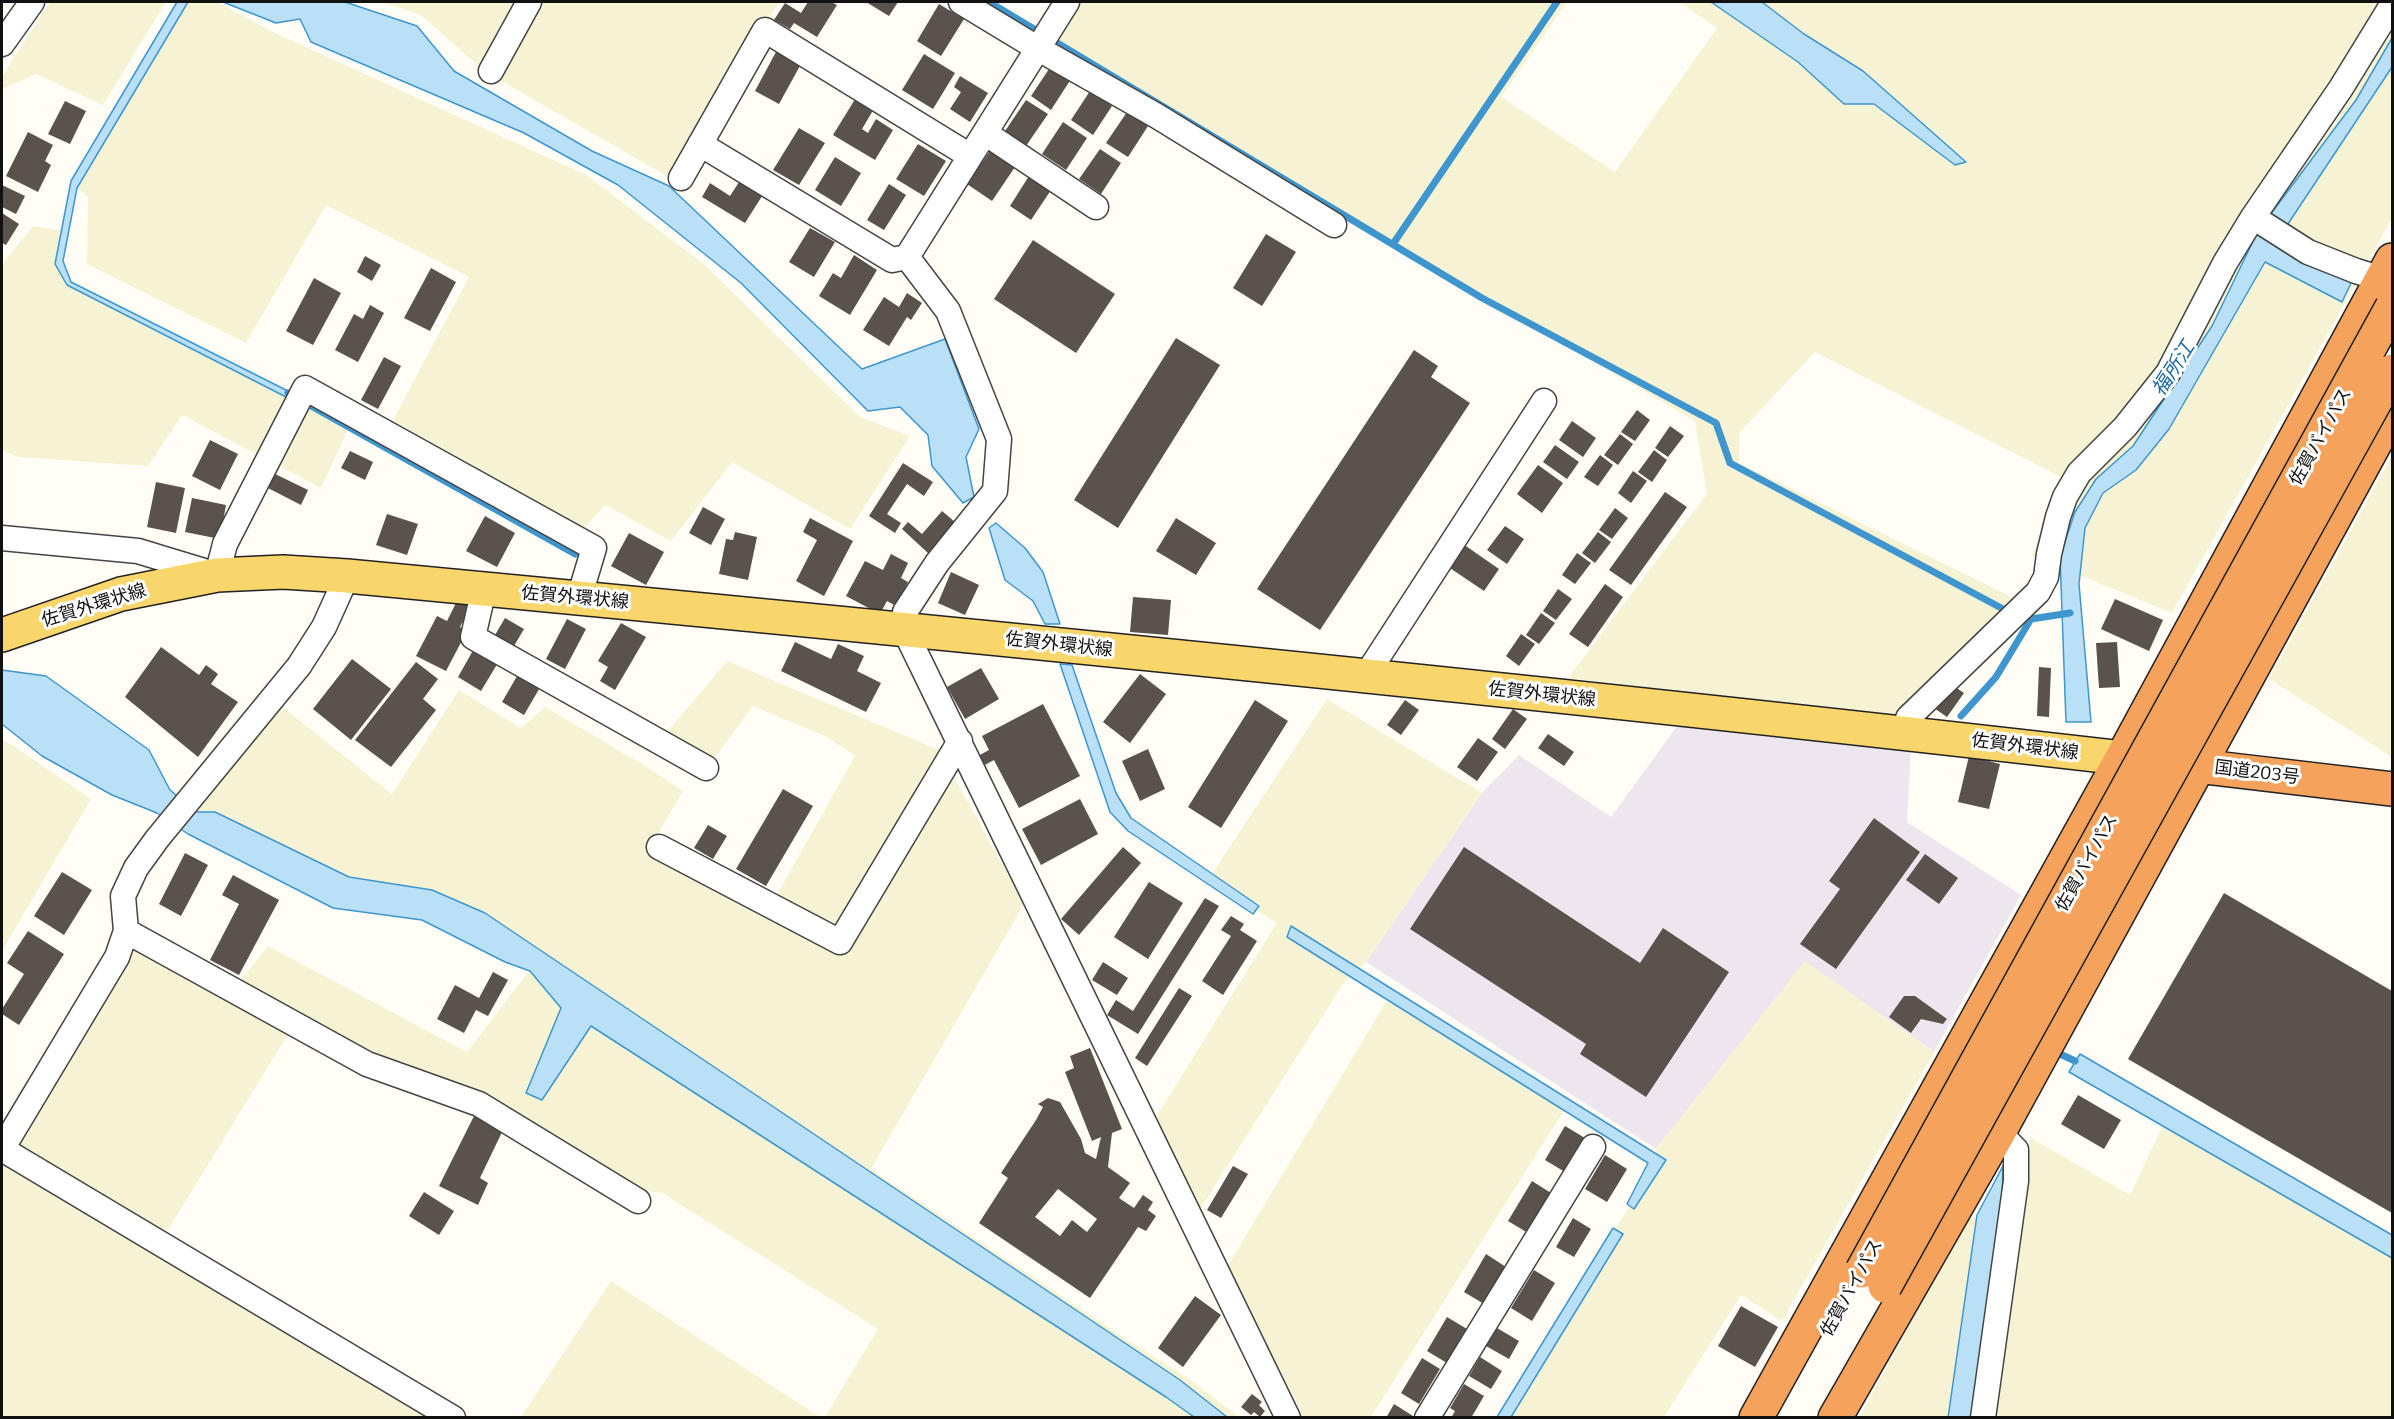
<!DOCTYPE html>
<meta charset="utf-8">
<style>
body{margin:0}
#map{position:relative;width:2394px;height:1419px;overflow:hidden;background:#fffdf5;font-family:Bitter,serif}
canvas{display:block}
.frame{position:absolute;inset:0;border:3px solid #111;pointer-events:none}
</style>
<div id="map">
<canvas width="2394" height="1419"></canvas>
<div class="frame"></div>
</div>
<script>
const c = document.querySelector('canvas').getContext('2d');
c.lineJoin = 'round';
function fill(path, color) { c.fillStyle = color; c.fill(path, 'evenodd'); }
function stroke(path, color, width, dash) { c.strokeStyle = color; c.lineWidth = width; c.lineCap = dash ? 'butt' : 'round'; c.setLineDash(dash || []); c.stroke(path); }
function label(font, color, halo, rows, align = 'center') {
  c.font = font + ' Bitter,"Noto Sans JP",serif'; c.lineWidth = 6; c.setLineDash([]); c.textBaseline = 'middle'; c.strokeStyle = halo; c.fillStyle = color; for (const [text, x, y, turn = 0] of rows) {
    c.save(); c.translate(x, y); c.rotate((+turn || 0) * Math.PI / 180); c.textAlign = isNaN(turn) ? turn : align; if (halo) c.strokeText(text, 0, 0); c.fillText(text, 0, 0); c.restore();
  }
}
fill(new Path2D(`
 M1680 722 1764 736 1911 748 1907 822 2021 895 1934 1052 1805 962 1656 1149 1366 962 1482 793 1519 755 1611 817Z`), '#eee6ef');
fill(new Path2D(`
 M50 2H166L103 105 36 74 2 89V76Z
 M188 2H217L273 32 586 175 705 265 860 417 910 436 850 529 732 462 671 541 605 505 584 528 393 420 469 277 326 205 246 343 87 264 88 197 77 188Z
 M381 2H779L672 179 484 71 421 15Z
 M1078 2H1567L1501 97 1615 172 1717 28 1679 2H2392V218L2172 613 2032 556 2061 477 1815 352 1739 433V463L2018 600 1898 718 1568 678 1707 494 1695 421 1052 45Z
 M33 226 64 231 57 263 71 284 349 427 321 488 182 415 148 466 18 457 2 450V265Z
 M2392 456V757L2269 679Z
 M727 661 939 750 1024 904 871 1169 1132 1343 1185 1376 1239 1417H825L878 1329 662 1193 628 1188 503 1108 290 1031 166 1233 468 1417H2V1131L126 926 237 985 268 946 467 1052 529 971 458 919 188 817 281 706 392 794 459 690 521 728 545 707 644 765 683 791 656 837 774 900 855 756 827 737 753 706 712 761 662 738Z
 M1327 699 1482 793 1366 962 1343 984 1200 1209 1156 1117 1277 923 1208 880Z
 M2 740 14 746 91 799 2 951Z
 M1805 961 1934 1052 1782 1321 1741 1295 1664 1417 1501 1418 1656 1162V1149Z
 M1390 995 1566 1107 1371 1417H1304L1227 1267Z
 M2166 1119 2392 1248V1417L1859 1418 1967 1220 1993 1214 2031 1138 2130 1195Z
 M611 1281 820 1417H521Z`), '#f6f3d4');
const water = new Path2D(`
 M177 2H188L77 188 63 261 71 282 290 392 286 397 67 285 55 264 71 181Z
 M223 2H345L417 26 454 71 592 151 669 186 862 369 945 339 979 429 966 457 974 497 963 503 932 466 928 435 900 407 868 411 741 283 618 185 524 133 311 42 300 19 276 23Z
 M1711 2H1762L1804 34 1863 71 1966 162 1955 165 1874 104H1844L1798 62Z
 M2392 38V67L2274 245 2303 262 2352 281 2342 302 2265 262 2169 429 2136 470 2103 493 2085 528 2079 584 2091 722H2066L2060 556 2075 512 2096 479 2133 446 2212 326 2258 231 2356 100Z
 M996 523 1025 548 1043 572 1060 624H1045L1033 601 1005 580 989 528Z
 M1060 664 1072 665 1116 793 1131 818 1259 906 1253 914 1128 831 1110 812Z
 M2 670 46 676 149 750 170 790 196 812H215L349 877 432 890 485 913 1180 1380 1227 1417H1194L1166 1397 591 1026 542 1100 526 1093 561 1008 530 971 505 962 422 920 333 908 188 834 157 813 112 795 42 756 2 724Z
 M1291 926 1666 1160 1634 1209 1627 1204 1648 1163 1287 937Z
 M2080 1054 2392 1235V1258L2069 1072Z
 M2003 1166 2001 1231 1972 1417 1948 1418 1977 1215Z
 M1613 1228 1623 1234 1511 1417H1497Z`);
fill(water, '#b9e0f7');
stroke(water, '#3f96cf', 1.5);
stroke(new Path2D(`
 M989 2 1482 298 1716 423 1730 463 2005 610
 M1393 244 1557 2
 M288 393 575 554
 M1961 716 1996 677 2031 619 2070 613
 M2060 1054 2075 1061`), '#3f96cf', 7);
fill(new Path2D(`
 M808 2H831L837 5 817 37 794 23 790 29 774 20 785 3 801 13Z
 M866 2H898L889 16Z
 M939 4 964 19 941 56 917 41Z
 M777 50 801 64 779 104 755 91Z
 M924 54 955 73 933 109 902 90Z
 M1051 66 1071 79 1051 110 1031 96Z
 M960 76 988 93 970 122 950 109 961 92 954 87Z
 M1090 91 1112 106 1093 135 1071 120Z
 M857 96 875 107 862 129 868 133 876 119 893 130 875 160 833 135Z
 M1026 100 1048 114 1026 146 1005 131Z
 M65 101 86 111 70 144 48 134Z
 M1127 112 1148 126 1128 157 1106 143Z
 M1063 122 1087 138 1066 170 1042 154Z
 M799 128 825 143 799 185 773 170Z
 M28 132 53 145 45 161 51 165 38 192 6 176Z
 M918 144 946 161 924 196 896 179Z
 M1100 149 1121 163 1101 194 1079 179Z
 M990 151 1015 167 992 201 967 184Z
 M835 157 861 173 841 206 815 190Z
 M1029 176 1051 190 1031 220 1010 206Z
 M741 179 764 193 745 223 702 197 710 183 730 196Z
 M889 184 906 195 884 230 867 220Z
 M2 185 25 196 16 214 2 207Z
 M2 213 19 224 6 245 2 243Z
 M810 228 835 242 814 277 789 262Z
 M1266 234 1296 252 1262 306 1233 288Z
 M1033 240 1115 294 1076 353 994 299Z
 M854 255 877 270 850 315 819 296 833 273 841 278Z
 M365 256 381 265 372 281 357 272Z
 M431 268 456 282 430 331 404 318Z
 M314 278 341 293 313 345 286 331Z
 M907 293 922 303 911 320 907 317 889 346 863 330 884 297 899 307Z
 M370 305 384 313 358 362 335 350 354 314 363 319Z
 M1176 338 1220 365 1118 528 1074 500Z
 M1414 350 1438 366 1431 377 1470 403 1320 630 1257 589Z
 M384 357 401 366 378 409 361 400Z
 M1637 410 1650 420 1635 441 1621 432Z
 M1572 421 1596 438 1583 457 1559 440Z
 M1670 426 1684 436 1668 457 1655 448Z
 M1620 434 1633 444 1618 465 1604 455Z
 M210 440 238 454 220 490 192 476Z
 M1555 445 1579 462 1567 479 1543 462Z
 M1654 450 1667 460 1652 482 1638 472Z
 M350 451 373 462 365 480 341 468Z
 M1600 455 1613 465 1598 486 1584 477Z
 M903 463 933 482 924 496 907 484 887 514 901 523 895 533 869 516Z
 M1538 465 1563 483 1542 513 1517 494Z
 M1633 471 1647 481 1631 503 1618 493Z
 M273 473 308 490 301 505 266 487Z
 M156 482 185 488 176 533 147 527Z
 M1665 492 1687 507 1631 585 1609 570Z
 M192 498 226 505 220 539 185 532Z
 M703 507 725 519 711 545 689 533Z
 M1615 508 1628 518 1612 539 1599 530Z
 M942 511 955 522 928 553 902 529 908 522 922 534Z
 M387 514 418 524 407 555 376 545Z
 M485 516 515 533 497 567 466 551Z
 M810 518 853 541 824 596 796 581 817 540 803 532Z
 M1176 518 1216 543 1196 575 1156 551Z
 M1505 526 1524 539 1507 564 1487 550Z
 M735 532 757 537 748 580 719 574 726 539 733 540Z
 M1598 532 1611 542 1595 563 1582 553Z
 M629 533 664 552 646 585 611 566Z
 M1463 544 1499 569 1484 591 1447 566Z
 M1577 553 1591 563 1575 584 1562 575Z
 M891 554 908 563 901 578 908 582 896 606 887 601 880 614 846 596 865 561 883 570Z
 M951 572 979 585 965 615 938 603Z
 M1605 584 1623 597 1588 647 1569 634Z
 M1558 589 1572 599 1556 620 1543 611Z
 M1133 597 1171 600 1168 635 1130 632Z
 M458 599 471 606 460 627 467 631 446 671 416 656 437 616 447 621Z
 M2115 599 2163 620 2149 651 2101 629Z
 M1541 613 1555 623 1539 644 1526 635Z
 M505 618 524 629 514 646 495 635Z
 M567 619 586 629 565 669 546 659Z
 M621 623 646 637 615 690 600 681 608 667 598 661Z
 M1521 634 1535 644 1519 666 1506 656Z
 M795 642 831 659 838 644 864 656 857 671 881 683 866 712 781 671Z
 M2117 642 2120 687 2099 688 2096 643Z
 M161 647 199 675 206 665 218 674 211 684 238 702 198 757 125 697Z
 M475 647 499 661 481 691 458 677Z
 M352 659 391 689 351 740 313 709Z
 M416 662 438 679 423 699 436 710 391 767 355 740Z
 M2039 667 2051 668 2049 717 2037 716Z
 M981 668 999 699 965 719 947 687Z
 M520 671 542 684 524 715 502 702Z
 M1140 674 1166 694 1130 743 1103 722Z
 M1951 684 1964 693 1947 717 1934 708Z
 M1255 700 1288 721 1221 828 1188 807Z
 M1405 700 1419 710 1401 735 1387 725Z
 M1043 704 1080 776 1019 808 994 760 983 766 978 756 989 750 982 736Z
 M1513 709 1527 719 1505 749 1492 739Z
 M1548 734 1574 752 1564 766 1538 748Z
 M1478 738 1498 752 1477 781 1457 767Z
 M1148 749 1165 789 1140 801 1122 761Z
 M1969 756 2000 764 1989 809 1958 802Z
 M783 789 813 806 766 886 736 869Z
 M1080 799 1098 834 1041 865 1022 829Z
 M1874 818 1920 852 1836 969 1800 944 1840 889 1829 881Z
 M708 825 727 836 713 859 694 848Z
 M1123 847 1141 863 1079 935 1061 919Z
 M1464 847 1640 963 1663 928 1729 972 1646 1097 1580 1054 1586 1044 1410 929Z
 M185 853 208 865 181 916 159 904Z
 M1925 854 1958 878 1939 904 1906 880Z
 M62 872 92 890 64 935 34 916Z
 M233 875 279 900 239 975 210 960 239 904 222 895Z
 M1149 882 1183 903 1148 959 1114 937Z
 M2224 893 2392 991V1213L2128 1059Z
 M1205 898 1219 906 1138 1034 1107 1015 1116 1000 1133 1011Z
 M1231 916 1244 924 1240 930 1257 941 1223 995 1202 981 1231 936 1221 930Z
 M28 931 64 954 19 1025 2 1014V1009L24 974 7 963Z
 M1103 962 1128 978 1117 995 1092 980Z
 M493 972 508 980 488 1016 476 1010 464 1033 437 1019 455 985 479 998Z
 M1179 988 1192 996 1147 1066 1135 1058Z
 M1904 996H1915L1947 1019 1943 1024 1921 1019 1911 1033 1889 1017Z
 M1090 1048 1122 1129 1112 1133 1108 1167 1130 1183 1119 1198 1134 1208 1143 1195 1153 1202 1148 1210 1156 1216 1146 1231 1138 1227 1090 1298 979 1223 1008 1178 1001 1173 1036 1120 1043 1107 1038 1104 1048 1098 1060 1102 1081 1139 1085 1153 1096 1159 1101 1137 1092 1141 1065 1072 1074 1068 1070 1056ZM1058 1189 1097 1219 1087 1232 1072 1220 1060 1236 1035 1217Z
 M2078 1095 2121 1120 2104 1149 2061 1124Z
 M474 1116 503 1130 480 1178 488 1183 478 1205 439 1186Z
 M1565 1126 1585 1138 1565 1172 1545 1160Z
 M1605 1155 1627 1169 1607 1202 1585 1189Z
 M1233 1166 1248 1174 1221 1218 1207 1210Z
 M1532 1181 1551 1193 1528 1233 1508 1221Z
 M424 1192 454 1211 439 1235 409 1216Z
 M1573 1218 1591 1229 1574 1257 1556 1247Z
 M1486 1254 1506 1267 1484 1304 1464 1292Z
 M1534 1270 1555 1283 1532 1321 1511 1308Z
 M1195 1296 1221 1315 1183 1367 1158 1348Z
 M1741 1306 1778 1327 1755 1367 1718 1346Z
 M1447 1317 1467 1329 1447 1363 1427 1351Z
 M1497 1328 1519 1341 1509 1359 1486 1346Z
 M1480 1357 1502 1371 1491 1389 1469 1376Z
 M1422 1358 1440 1369 1419 1404 1401 1393Z
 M1464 1384 1484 1396 1471 1418H1451L1455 1411 1450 1408Z
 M1252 1394 1262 1402 1259 1405 1265 1411 1260 1417 1254 1412 1251 1415 1241 1407Z
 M1394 1404 1413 1416 1412 1418H1386Z`), '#5a524d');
const street = new Path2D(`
 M961 2 1037 48 1157 116 1334 225
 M1067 2 907 257 948 311 999 439 995 491 937 563 905 612 904 629 1288 1418
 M2 44 32 2
 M491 71 529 2
 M985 133 1096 207
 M700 144 892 260 907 257
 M681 178 765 30 970 156
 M2253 217 2308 252 2356 271 2382 279
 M2 538 138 551 217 575 225 544 305 388 594 548 579 598
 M484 589 473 637 706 768
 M1365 677 1544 401
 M1905 733 1908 718 2038 592 2046 577 2049 554 2058 517 2065 497 2079 473 2125 427 2168 373 2225 263 2253 217 2341 88 2392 5
 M659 847 840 942 960 741
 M126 931 367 1064 479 1104 638 1201
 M2 1149 117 957 126 931 123 896 136 868 157 839 299 666 324 627 347 576
 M2 1149 453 1418
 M1427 1418 1593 1147
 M1983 1418 2016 1181V1150L1999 1132`);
const primary = new Path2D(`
 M2 635 121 594 217 575 283 572 347 576C939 632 1531 690 2122 758`);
const highway = new Path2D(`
 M2181 764 2392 789
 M1756 1418 2122 758 2392 260
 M1835 1418 1999 1132 2392 412`);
stroke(street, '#444', 27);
stroke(primary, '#222', 36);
stroke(highway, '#222', 36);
stroke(street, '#fff', 24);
stroke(primary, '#f9d66b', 33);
stroke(highway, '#f5a25d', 33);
const highwayBridge = new Path2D(`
 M1862 1271 2392 307
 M1885 1286 2392 371`);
stroke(highwayBridge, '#222', 36, []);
stroke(highwayBridge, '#f5a25d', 33);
label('18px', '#111', '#fff', [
 ["佐賀バイパス",2321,437,-61],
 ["佐賀外環状線",575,598,5],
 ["佐賀外環状線",94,606,-17],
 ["佐賀外環状線",1059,645,6],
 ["佐賀外環状線",1542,695,6],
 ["佐賀外環状線",2025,747,7],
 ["国道203号",2257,773,7],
 ["佐賀バイパス",2087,863,-61],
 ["佐賀バイパス",1852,1288,-61]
]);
label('italic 20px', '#1768a6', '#fff', [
 ["福所江",2174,369,-57]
]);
</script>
